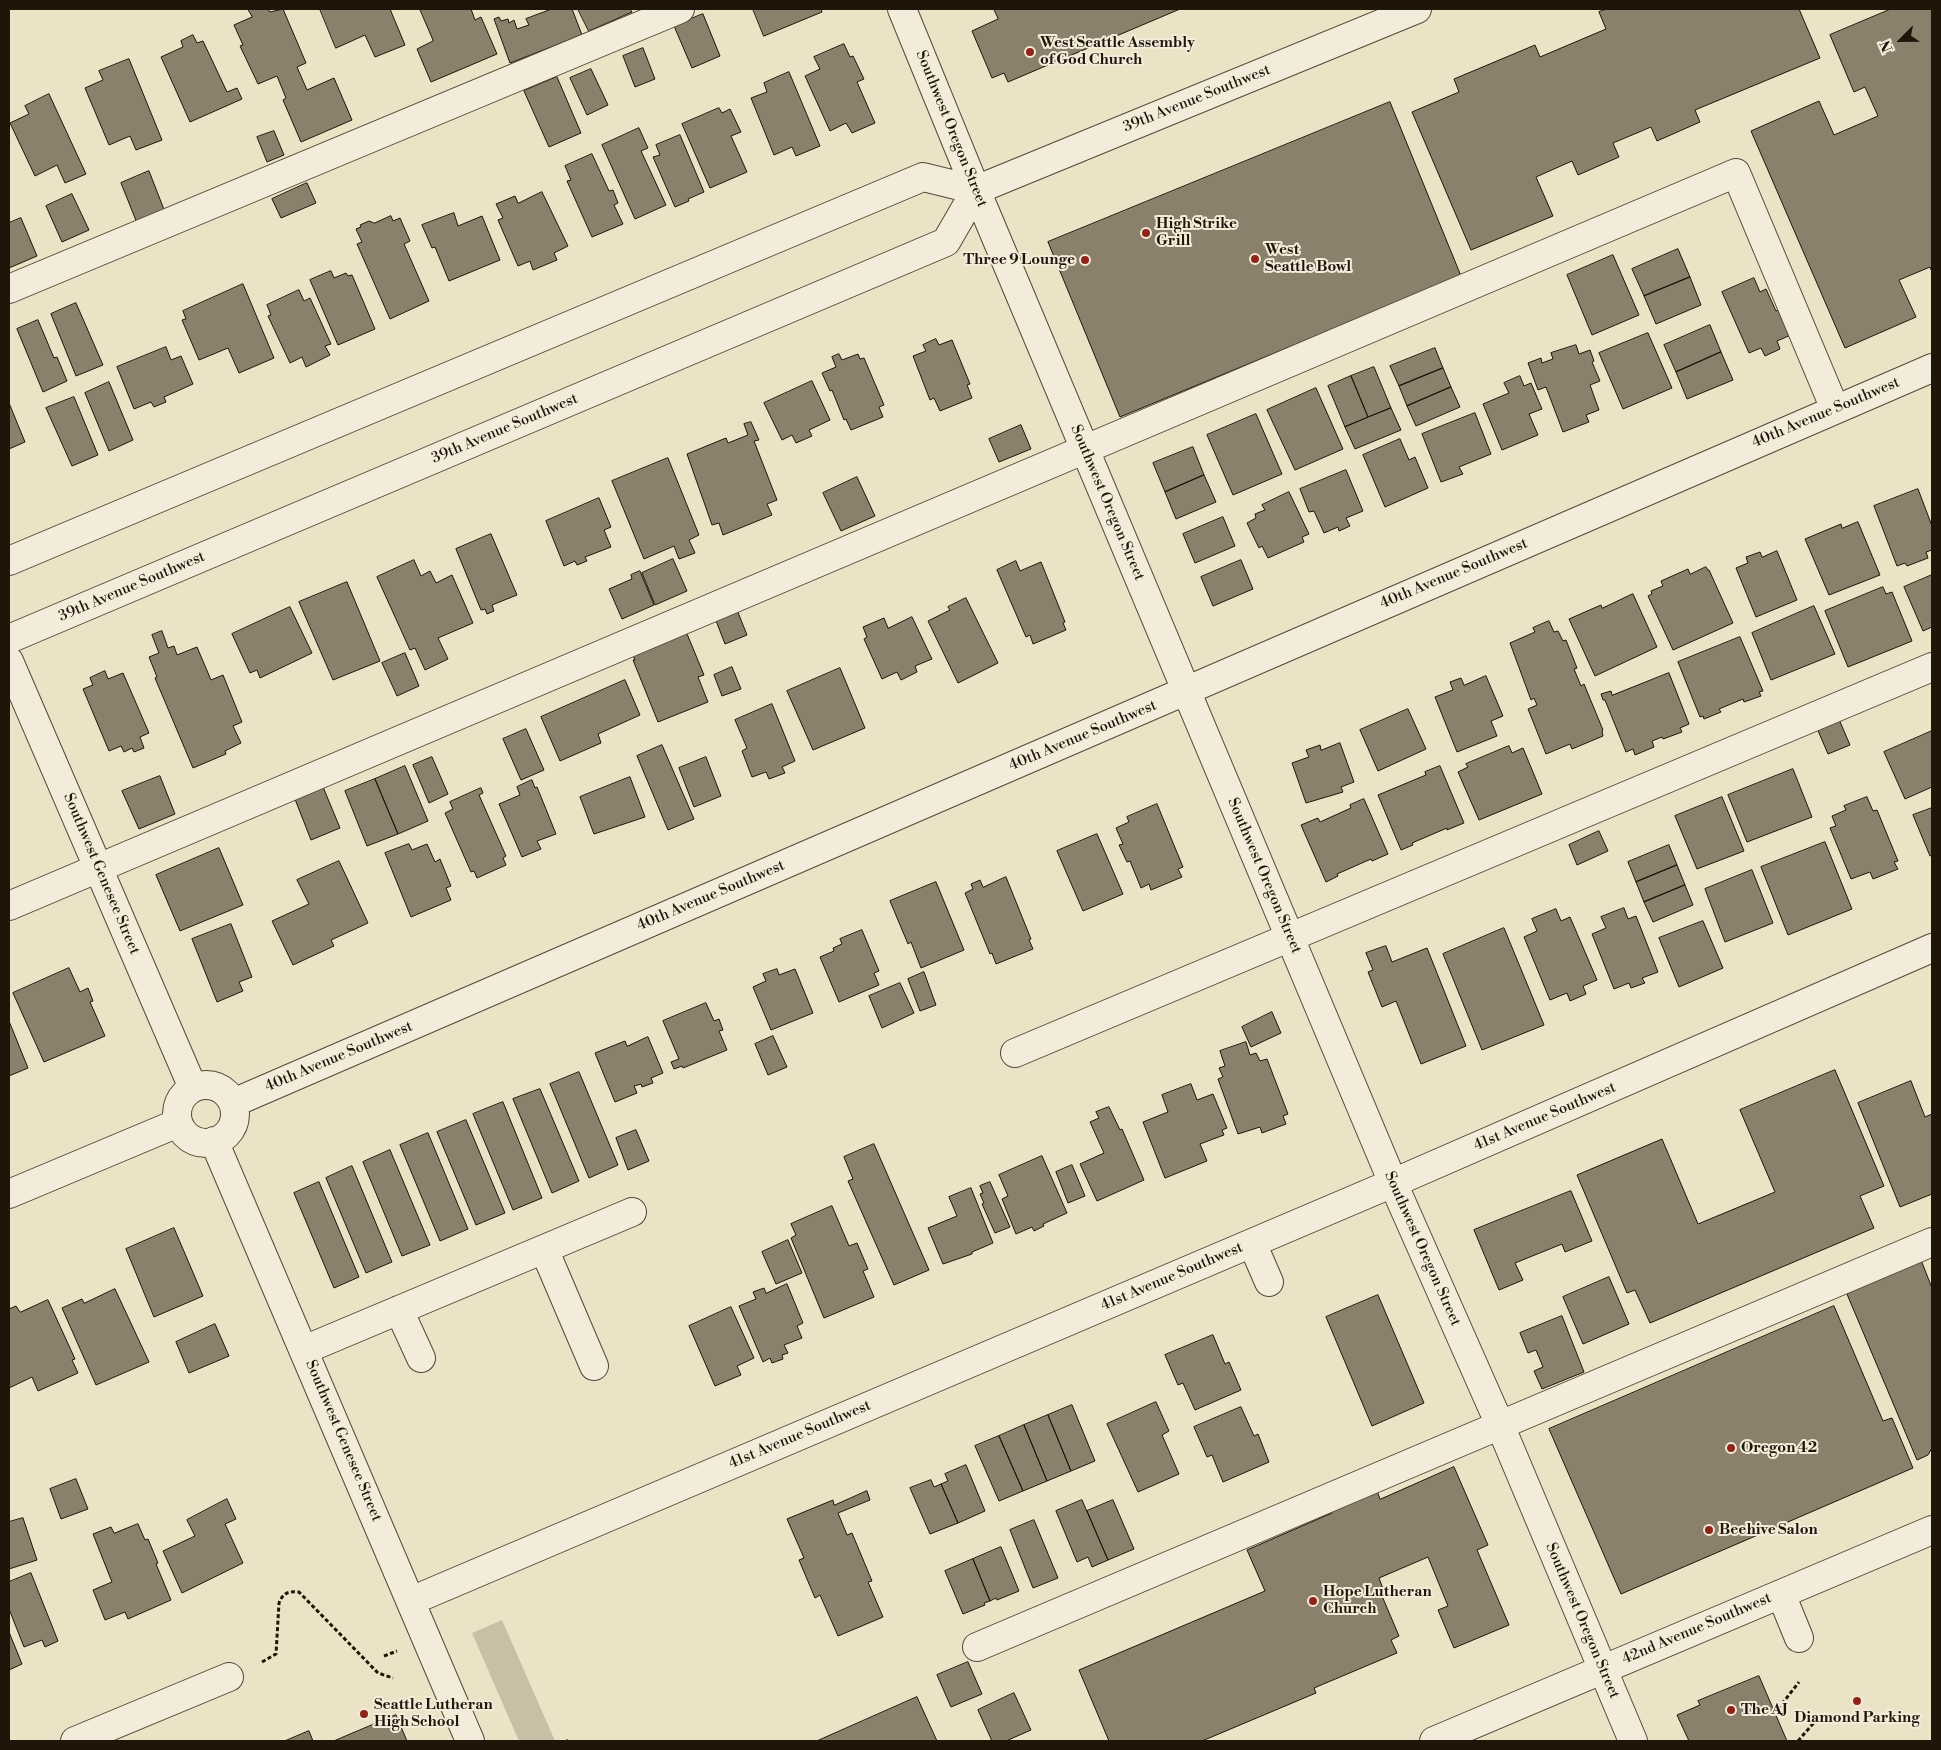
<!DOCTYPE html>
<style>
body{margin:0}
#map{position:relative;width:1941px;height:1750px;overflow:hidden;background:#ece2c6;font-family:"Libre Bodoni",serif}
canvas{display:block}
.frame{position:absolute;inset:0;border:10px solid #1f1509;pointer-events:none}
.north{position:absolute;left:1876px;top:15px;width:50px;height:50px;-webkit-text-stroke:4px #f3ecda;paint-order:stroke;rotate:247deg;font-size:14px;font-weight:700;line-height:20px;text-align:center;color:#1f1509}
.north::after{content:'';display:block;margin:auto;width:18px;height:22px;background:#1f1509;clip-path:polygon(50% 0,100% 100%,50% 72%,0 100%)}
</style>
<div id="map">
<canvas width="1941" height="1750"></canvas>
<div class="frame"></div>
<div class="north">N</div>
</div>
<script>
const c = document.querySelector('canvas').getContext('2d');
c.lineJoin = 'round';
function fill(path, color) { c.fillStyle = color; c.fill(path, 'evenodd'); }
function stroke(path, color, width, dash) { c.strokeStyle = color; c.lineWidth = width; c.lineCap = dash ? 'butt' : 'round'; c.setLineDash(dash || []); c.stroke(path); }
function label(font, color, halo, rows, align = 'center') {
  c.font = font + ' "Libre Bodoni",serif'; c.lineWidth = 4; c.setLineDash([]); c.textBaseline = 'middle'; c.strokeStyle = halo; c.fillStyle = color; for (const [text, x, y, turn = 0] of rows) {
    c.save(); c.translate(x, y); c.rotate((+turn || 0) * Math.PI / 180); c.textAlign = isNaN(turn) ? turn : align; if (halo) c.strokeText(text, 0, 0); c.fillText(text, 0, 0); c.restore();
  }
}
fill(new Path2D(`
 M502 1620 555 1741H519L472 1633Z`), '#c9bfa6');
const building = new Path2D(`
 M248 9H268L270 12 283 9 306 63 297 67 307 90 334 78 352 120 301 142 283 100 286 98 277 76 258 84 240 46 243 45 234 25 252 17Z
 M320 9H390L405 45 375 57 365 35 336 48Z
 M420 9H471L475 20 481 17 497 54 431 82 417 49 433 41Z
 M552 9H572L582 35 510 63 494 19 499 17 501 21 508 19 509 23 514 20 517 29 529 25 526 19Z
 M578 9H630L632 12 589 31Z
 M753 9H821L822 12 764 36Z
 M994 9H1180L1008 82 1004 73 992 78 972 31 998 19Z
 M1607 9H1799L1820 58 1695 110 1700 122 1657 141 1651 127 1613 143 1619 157 1578 175 1572 161 1536 177 1553 216 1471 250 1412 112 1459 92 1454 79 1535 45 1540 57 1606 29 1599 12Z
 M1891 9H1932V272L1930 267 1899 280 1916 317 1845 348 1751 131 1819 101 1834 135 1878 116 1865 87 1854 92 1830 35Z
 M703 14 720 56 692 68 674 26Z
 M193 35 197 43 203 41 227 92 237 88 242 99 190 122 161 57 183 47 181 41Z
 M844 44 850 57 853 56 864 79 857 82 875 123 852 133 846 123 830 131 805 76 820 69 814 57Z
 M643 48 655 79 635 87 623 56Z
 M129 59 162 140 136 150 130 136 109 145 85 88 103 80 99 71Z
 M591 69 608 105 587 115 570 78Z
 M789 72 820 146 796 156 792 147 774 155 751 98 767 92 764 83Z
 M557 77 581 133 549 147 524 91Z
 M49 94 86 174 65 183 57 165 35 176 10 123 29 114 25 106Z
 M1390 102 1461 276 1120 417 1048 242Z
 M719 108 722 113 730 109 741 132 731 136 747 172 710 188 682 124Z
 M639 128 648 148 641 151 666 205 635 219 602 145Z
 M274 131 284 155 267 162 257 137Z
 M680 135 704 192 688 199 689 201 675 207 653 157 660 155 656 145Z
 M592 154 609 191 613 190 618 203 614 205 623 224 592 237 567 181 571 180 565 166Z
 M149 171 165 212 137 223 121 183Z
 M307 183 316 203 281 218 272 199Z
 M542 192 568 246 554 253 557 260 533 270 530 261 518 266 498 220 503 218 496 204 515 196 518 203Z
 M72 194 89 230 62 242 46 206Z
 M454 213 458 226 482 216 500 260 449 281 435 247 432 248 422 225Z
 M391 216 393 221 400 218 410 241 404 244 429 301 390 319 357 244 362 242 356 229 361 227 360 225 369 221 374 223Z
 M21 218 37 256 9 268V223Z
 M1678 249 1690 277 1644 296 1632 269Z
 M1613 255 1639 315 1592 335 1567 275Z
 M331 271 334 278 346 273 348 276 352 275 375 329 338 345 310 280Z
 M1690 277 1701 305 1656 324 1644 296Z
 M1754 278 1760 292 1766 289 1776 311 1780 309 1791 335 1777 341 1780 349 1765 356 1761 348 1749 353 1722 292Z
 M243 284 274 358 239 373 228 348 199 360 182 320 186 319 183 311Z
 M299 290 304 301 310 298 331 344 325 346 330 355 306 367 302 357 290 363 268 316 271 315 267 305Z
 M76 303 103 365 76 376 51 314Z
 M38 320 54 358 57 357 67 381 43 392 17 329Z
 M1710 325 1721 352 1676 372 1664 345Z
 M1648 333 1672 388 1623 409 1599 353Z
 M936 339 939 345 952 340 970 384 967 385 972 398 940 411 934 398 930 400 913 356 926 351 923 345Z
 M1576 345 1579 354 1590 350 1594 361 1592 362 1600 381 1590 385 1599 410 1586 415 1589 422 1563 432 1546 387 1538 390 1528 363 1541 358 1542 363 1553 359 1551 353Z
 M166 347 171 360 181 356 193 384 164 397 166 402 154 407 151 402 134 409 117 367Z
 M1435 348 1443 368 1399 386 1390 366Z
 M1721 352 1733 380 1687 399 1676 372Z
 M839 354 842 360 858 354 860 359 864 358 884 405 879 407 883 417 851 430 846 419 844 420 832 390 830 391 822 373 836 367 832 357Z
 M1374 367 1391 408 1368 417 1351 376Z
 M1443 368 1451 387 1407 406 1399 386Z
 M1351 376 1368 417 1345 427 1328 386Z
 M1520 376 1524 386 1531 383 1542 409 1529 414 1538 435 1502 450 1483 404 1509 393 1504 383Z
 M812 381 830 420 809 430 812 436 796 443 792 435 782 440 764 403Z
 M109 382 133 440 109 451 85 393Z
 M1451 387 1460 407 1416 426 1407 406Z
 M1316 388 1343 449 1295 470 1267 410Z
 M74 397 98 455 72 466 46 408Z
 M9 403 25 442 9 449Z
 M1391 408 1401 430 1355 449 1345 427Z
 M1475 413 1491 454 1459 467 1463 474 1441 482 1422 434Z
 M1256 414 1282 474 1233 495 1207 435Z
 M751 422 759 440 754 441 777 500 767 504 772 515 723 535 719 523 712 525 687 454 726 438 728 443 748 435 744 424Z
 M1021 425 1031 449 999 462 989 439Z
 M1400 439 1409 460 1415 457 1428 488 1385 507 1363 455Z
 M1193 447 1204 475 1165 492 1153 463Z
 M668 458 699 535 689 540 695 553 679 559 674 546 644 559 612 481Z
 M1346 470 1363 511 1346 518 1350 526 1339 531 1338 527 1324 533 1314 511 1309 512 1300 489Z
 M1204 475 1216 502 1176 519 1165 492Z
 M857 477 875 516 841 531 823 493Z
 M1918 489 1932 526V550L1926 552 1928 558 1907 566 1905 563 1897 566 1874 506Z
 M1289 492 1309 534 1302 537 1304 542 1268 558 1262 546 1259 548 1247 523 1256 518 1255 514 1265 510 1262 505Z
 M599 498 611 527 604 530 611 547 585 557 587 561 577 565 575 561 564 566 546 521Z
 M1223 517 1235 546 1195 563 1183 534Z
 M1858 522 1880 575 1829 595 1805 539 1841 524 1842 528Z
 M491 534 517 595 492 605 494 611 487 614 485 609 481 610 456 549Z
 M1777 551 1797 600 1756 617 1736 568 1748 563 1746 557 1760 552 1762 557Z
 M673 559 687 591 655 605 642 573Z
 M414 560 421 576 430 571 436 583 452 575 473 623 438 638 448 659 425 670 415 648 410 650 377 577Z
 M1241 560 1253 589 1213 606 1201 577Z
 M1016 561 1020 571 1041 562 1065 622 1063 623 1066 630 1033 644 1030 635 1026 637 997 570Z
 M1706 567 1708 570H1709L1733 623 1673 650 1648 596 1652 594 1651 591 1663 586 1661 581 1688 569 1690 574Z
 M640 571 654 605 622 619 609 589 632 579 631 575Z
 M1932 575V627L1923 631 1904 587Z
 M347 582 380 661 333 680 299 602Z
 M1883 587 1886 594 1892 592 1912 641 1848 667 1825 611Z
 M1633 594 1657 647 1595 676 1569 619 1601 605 1602 608Z
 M966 598 998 663 958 683 928 621 950 610 948 607Z
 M1814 606 1835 654 1771 680 1752 633Z
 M290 607 312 653 260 678 257 670 250 673 232 634Z
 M737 610 747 635 725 644 715 618Z
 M912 617 932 659 915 666 917 672 901 680 897 672 882 679 864 639 867 637 863 627 884 618 888 628Z
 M1549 621 1554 632 1558 631 1563 641 1566 640 1577 668 1574 669 1581 686 1584 684 1603 730 1602 731 1603 736 1572 749 1570 744 1546 754 1528 709 1537 705 1534 698 1531 700 1510 643 1535 632 1533 628Z
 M685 629 704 675 698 677 708 702 658 722 633 660H635L631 651Z
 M162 631 168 648 174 646 177 655 197 647 211 680 223 675 242 722 233 726 241 743 225 751 226 754 193 768 155 678 157 677 149 657 159 653 152 635Z
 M1740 637 1763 691 1759 692 1761 696 1744 702 1743 699 1719 709 1721 712 1704 719 1703 716 1700 717 1678 662Z
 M405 653 419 686 397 696 382 663Z
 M732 667 741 689 722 696 714 675Z
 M840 668 865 728 813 750 787 691Z
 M105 671 108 679 123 673 149 733 140 737 144 748 134 752 132 748 124 752 121 746 109 751 83 689 93 685 90 678Z
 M1669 673 1689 724 1680 728 1682 732 1663 739 1662 737 1652 741 1654 747 1635 755 1633 749 1626 752 1605 700H1603L1601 694 1611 691 1612 695Z
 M1486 676 1503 716 1491 721 1497 736 1457 752 1435 697 1453 690 1450 682 1461 678 1464 685Z
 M625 680 640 715 598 734 601 743 560 761 541 717Z
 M772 704 795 761 782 767 785 773 769 779 766 772 752 777 742 751 747 748 735 720Z
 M1408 709 1426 749 1378 771 1360 730Z
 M1838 717 1850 745 1828 754 1816 726Z
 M526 729 544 770 521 780 503 739Z
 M1932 731V787L1905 799 1884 752Z
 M1340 743 1354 782 1341 787 1343 792 1306 803 1292 763 1309 757 1306 750 1320 745 1321 750Z
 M662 745 694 819 668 830 637 756Z
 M1509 746 1512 753 1523 748 1542 794 1479 820 1458 772 1468 767 1466 764Z
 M432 757 448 794 429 803 413 765Z
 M706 757 721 796 694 807 679 768Z
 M405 766 428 821 398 834 375 779Z
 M1440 766 1464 823 1447 830V828L1412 843 1413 845 1401 850 1378 795 1426 775 1425 772Z
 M1793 769 1812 817 1747 842 1728 795Z
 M160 776 175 814 139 829 122 791Z
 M630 777 645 817 594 834 580 797Z
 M375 779 398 834 367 846 345 791Z
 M532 780 535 788 537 787 556 834 537 841 541 849 522 857 499 804 520 795 517 787Z
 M321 782 340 828 311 840 293 794Z
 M481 788 483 793 479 795 506 856 503 858 506 865 477 878 474 871 471 872 445 813 453 809 450 802Z
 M1722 797 1744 851 1697 869 1675 816Z
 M1867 797 1873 811 1877 810 1898 861 1894 862 1898 869 1873 879 1870 872 1851 879 1830 828 1836 826 1832 816 1846 810 1844 806Z
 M1364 799 1388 854 1372 861 1371 859 1337 874 1338 876 1326 882 1301 825 1318 818 1320 822 1351 808 1350 805Z
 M1157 804 1183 867 1178 869 1182 877 1151 890 1149 884 1141 888 1130 861 1127 862 1119 845 1123 844 1116 828 1129 822 1127 817Z
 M1932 808V855L1930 856 1913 815Z
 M1599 831 1608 851 1577 865 1569 845Z
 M1097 834 1123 894 1083 911 1057 851Z
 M1825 842 1852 909 1788 935 1761 867Z
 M409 844 412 850 427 844 435 862 440 859 451 886 446 888 451 900 411 917 385 853Z
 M1669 845 1677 865 1636 882 1628 862Z
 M219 848 243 905 180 931 156 875Z
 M339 861 368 923 331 940 334 946 293 965 272 921 309 904 297 880Z
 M1677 865 1685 885 1644 902 1636 882Z
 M1752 870 1773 923 1725 942 1705 889Z
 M1006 877 1031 939 1029 940 1033 949 996 964 992 953 990 954 965 893 973 889 971 884 980 880 983 887Z
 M936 882 964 950 921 968 911 942 908 944 890 901Z
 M1685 885 1693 905 1653 922 1644 902Z
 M1624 908 1628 919 1636 916 1658 972 1642 978 1645 983 1631 988 1629 983 1614 989 1592 934 1606 928 1601 917Z
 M1556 909 1561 921 1570 917 1597 980 1583 986 1586 994 1570 1001 1567 993 1550 1000 1524 937 1537 931 1532 919Z
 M1703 921 1723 968 1679 987 1659 938Z
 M231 924 252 977 239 982 243 991 217 1002 192 939Z
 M1504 928 1544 1025 1482 1050 1443 954Z
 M862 930 879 971 874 973 879 985 839 1002 820 957 834 951 833 948 842 944 840 939Z
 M1386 946 1392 962 1427 948 1466 1046 1421 1064 1396 1001 1382 1007 1368 972 1373 970 1366 953Z
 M69 968 80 992 88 988 93 1001 90 1002 105 1036 44 1062 13 993Z
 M777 969 779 975 795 969 813 1013 771 1030 753 987 766 981 763 974Z
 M924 972 936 1005 920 1011 908 979Z
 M900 983 914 1013 882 1028 869 996Z
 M706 1003 714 1021 719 1019 723 1030 719 1031 727 1050 683 1068 682 1066 674 1069 671 1062 679 1059 663 1021Z
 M1272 1012 1281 1033 1251 1047 1242 1027Z
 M9 1021 28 1068 9 1076Z
 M773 1036 787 1067 768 1075 755 1044Z
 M648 1037 663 1073 651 1078 653 1083 642 1087 641 1084 634 1086 637 1093 615 1102 595 1053 625 1041 627 1046Z
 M1246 1042 1250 1055 1256 1053 1260 1061 1267 1059 1288 1114 1283 1116 1286 1124 1262 1133 1260 1127 1238 1134 1218 1079 1223 1077 1219 1068 1225 1066 1220 1051Z
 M1835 1070 1884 1186 1860 1196 1874 1228 1650 1323 1635 1290 1627 1293 1577 1175 1662 1139 1698 1224 1775 1192 1740 1110Z
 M579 1072 618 1165 589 1178 550 1084Z
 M1911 1081 1925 1117 1932 1114V1194L1900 1207 1858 1103Z
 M1191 1084 1197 1100 1213 1094 1227 1128 1222 1130 1224 1135 1200 1144 1207 1161 1165 1178 1143 1122 1168 1112 1162 1095Z
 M540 1089 579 1181 552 1193 513 1099Z
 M503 1102 542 1198 513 1210 473 1114Z
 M1109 1107 1120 1130 1122 1129 1144 1180 1097 1201 1080 1164 1104 1153 1090 1122 1099 1118 1096 1112Z
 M466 1120 505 1213 476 1225 437 1132Z
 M636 1130 649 1161 628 1170 616 1138Z
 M428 1133 468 1229 440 1241 400 1145Z
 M874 1144 929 1270 894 1285 848 1181 853 1179 844 1157Z
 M390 1150 430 1245 402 1256 363 1162Z
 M1042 1156 1067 1213 1043 1224 1044 1226 1034 1231 1032 1227 1016 1234 1002 1199 1008 1196 999 1175Z
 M1072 1165 1085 1196 1068 1203 1056 1172Z
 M352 1166 392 1262 366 1273 326 1178Z
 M319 1182 359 1277 334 1288 294 1193Z
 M990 1182 1010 1227 995 1233 982 1204 984 1203 980 1194 983 1193 980 1186Z
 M971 1188 993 1243 972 1252V1254L943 1264 928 1228 957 1216 949 1197Z
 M1571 1191 1592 1241 1565 1252 1562 1244 1515 1263 1523 1280 1499 1290 1474 1230Z
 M832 1206 849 1246 857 1243 868 1269 863 1271 874 1297 824 1318 791 1238 796 1235 791 1224Z
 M174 1228 203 1296 154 1317 126 1249Z
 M788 1240 802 1273 776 1284 762 1252Z
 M1919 1255 1932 1288V1448L1928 1455 1917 1460 1844 1287Z
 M1609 1277 1629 1324 1583 1344 1563 1297Z
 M787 1284 803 1323 797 1326 802 1338 784 1345 788 1353 782 1355 783 1359 772 1363 770 1358 763 1362 739 1306 756 1299 753 1292 764 1288 766 1293Z
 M115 1289 149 1362 96 1385 62 1308 82 1299 84 1303Z
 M1378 1295 1424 1403 1372 1426 1326 1317Z
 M48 1300 75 1359 72 1360 78 1373 38 1391 32 1377 9 1388V1309L16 1306 20 1312Z
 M1834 1306 1883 1421 1892 1418 1913 1468 1621 1594 1549 1429Z
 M731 1307 754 1358 737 1366 741 1375 715 1386 689 1326Z
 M1562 1316 1584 1372 1542 1389 1534 1371 1543 1367 1536 1350 1528 1353 1520 1333Z
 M215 1324 229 1356 189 1373 176 1342Z
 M1213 1335 1225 1364 1229 1362 1241 1390 1195 1410 1183 1383 1178 1385 1165 1355Z
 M1156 1402 1169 1431 1162 1435 1179 1474 1138 1492 1107 1424Z
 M1072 1405 1095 1461 1071 1471 1048 1415Z
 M1241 1407 1254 1436 1258 1434 1269 1462 1223 1482 1212 1455 1207 1457 1194 1427Z
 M1048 1415 1071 1471 1047 1481 1024 1425Z
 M1024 1425 1047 1481 1023 1491 999 1436Z
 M999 1436 1023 1491 999 1501 975 1446Z
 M966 1465 985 1511 958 1523 941 1484 948 1481 945 1474Z
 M1454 1467 1488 1545 1477 1550 1509 1625 1454 1648 1438 1610 1448 1606 1428 1557 1379 1578 1385 1594 1382 1596 1399 1636 1391 1640 1397 1653 1314 1688 1316 1693 1202 1741H1109L1079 1670 1265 1591 1247 1550 1332 1513 1331 1511 1377 1491 1380 1499Z
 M76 1479 88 1509 61 1519 50 1489Z
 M931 1480 934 1487 941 1484 958 1523 930 1534 910 1488Z
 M867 1491 870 1500 838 1513 847 1535 852 1533 872 1581 868 1582 883 1617 838 1636 820 1595 815 1598 799 1560 804 1558 787 1519 833 1500 834 1505Z
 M227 1499 236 1519 225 1524 243 1563 182 1593 163 1551 195 1536 187 1520Z
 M1082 1500 1108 1560 1092 1567 1088 1557 1077 1562 1056 1511Z
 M1113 1500 1134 1549 1108 1560 1087 1511Z
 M23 1518 37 1560 9 1569V1522Z
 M1034 1520 1058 1578 1033 1588 1010 1530Z
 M138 1524 145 1540 148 1539 158 1563 156 1564 171 1600 128 1619 125 1612 105 1620 93 1590 112 1582 93 1534 111 1527 114 1533Z
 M1001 1547 1019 1591 997 1600 996 1598 990 1601 973 1559Z
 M973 1559 990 1601 984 1603 985 1605 963 1614 945 1571Z
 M31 1573 58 1641 45 1647 42 1640 24 1647 9 1609V1582Z
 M9 1632 22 1664 9 1670Z
 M968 1662 982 1694 951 1707 937 1675Z
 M1759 1676 1787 1741H1689L1677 1715 1700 1705 1698 1701Z
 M1014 1693 1031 1730 1006 1741H992L978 1710Z
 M917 1697 937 1741H817Z
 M396 1715 407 1741H334Z
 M309 1731 313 1741H285Z`);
fill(building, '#8a806b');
stroke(building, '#1f1509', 1);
const minor = new Path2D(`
 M902 9 976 190 1393 1183 1500 1425 1633 1741
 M9 289 680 9
 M9 561 923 177 976 190
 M9 639 946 242 976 190 1417 9
 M9 661 193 1088
 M9 906 1736 173 1835 409
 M1015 1053 1932 667
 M177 1114a29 29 0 1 1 58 0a29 29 0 1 1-58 0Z
 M233 1103 1932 368
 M214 1141 470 1741
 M9 1194 178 1123
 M1252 1243 1269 1282
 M544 1249 594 1366
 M399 1310 421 1358
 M304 1350 632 1212
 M1781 1594 1799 1638
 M411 1601 1393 1183 1932 948
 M977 1647 1932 1242
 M75 1741 229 1677
 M1434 1741 1932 1530`);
stroke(minor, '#524838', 30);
stroke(new Path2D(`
 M384 1656 397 1651
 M262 1662 276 1654 279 1603C283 1593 288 1591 299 1592L378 1673 393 1678
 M1778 1709 1799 1682
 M567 1741 568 1740
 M1798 1741 1817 1719`), '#1f1509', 3, [4, 2.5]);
stroke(minor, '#f3ecda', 28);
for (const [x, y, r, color] of [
 [1030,52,5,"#8f2418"],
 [1146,233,5,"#8f2418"],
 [1255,259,5,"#8f2418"],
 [1085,260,5,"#8f2418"],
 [1731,1448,5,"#8f2418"],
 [1709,1530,5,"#8f2418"],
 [1313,1601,5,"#8f2418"],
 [1857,1701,5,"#8f2418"],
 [1731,1710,5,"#8f2418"],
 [364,1714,5,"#8f2418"]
]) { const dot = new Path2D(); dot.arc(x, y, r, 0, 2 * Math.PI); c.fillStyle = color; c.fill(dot); stroke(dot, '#f3ecda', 2); }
label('bold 15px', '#1f1509', '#f3ecda', [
 ["West Seattle Assembly",1040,43],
 ["of God Church",1040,60],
 ["High Strike",1156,224],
 ["Grill",1156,241],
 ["West",1265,250],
 ["Seattle Bowl",1265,267],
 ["Three 9 Lounge",1075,260,"right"],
 ["Oregon 42",1741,1448],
 ["Beehive Salon",1719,1530],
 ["Hope Lutheran",1323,1592],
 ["Church",1323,1609],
 ["Seattle Lutheran",374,1705],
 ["High School",374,1722],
 ["The AJ",1741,1710],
 ["Diamond Parking",1857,1718,"center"]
], 'left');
label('15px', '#1f1509', '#f3ecda', [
 ["39th Avenue Southwest",1197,99,-22],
 ["Southwest Oregon Street",951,129,68],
 ["40th Avenue Southwest",1826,413,-23],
 ["39th Avenue Southwest",505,429,-23],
 ["Southwest Oregon Street",1107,503,67],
 ["40th Avenue Southwest",1454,574,-23],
 ["39th Avenue Southwest",132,587,-23],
 ["40th Avenue Southwest",1083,736,-23],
 ["Southwest Genesee Street",101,874,67],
 ["Southwest Oregon Street",1264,876,67],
 ["40th Avenue Southwest",711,896,-23],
 ["40th Avenue Southwest",339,1057,-23],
 ["41st Avenue Southwest",1545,1117,-23],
 ["Southwest Oregon Street",1422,1249,66],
 ["41st Avenue Southwest",1172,1277,-23],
 ["41st Avenue Southwest",800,1435,-23],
 ["Southwest Genesee Street",343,1441,67],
 ["Southwest Oregon Street",1582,1621,67],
 ["42nd Avenue Southwest",1697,1629,-23]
]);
</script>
